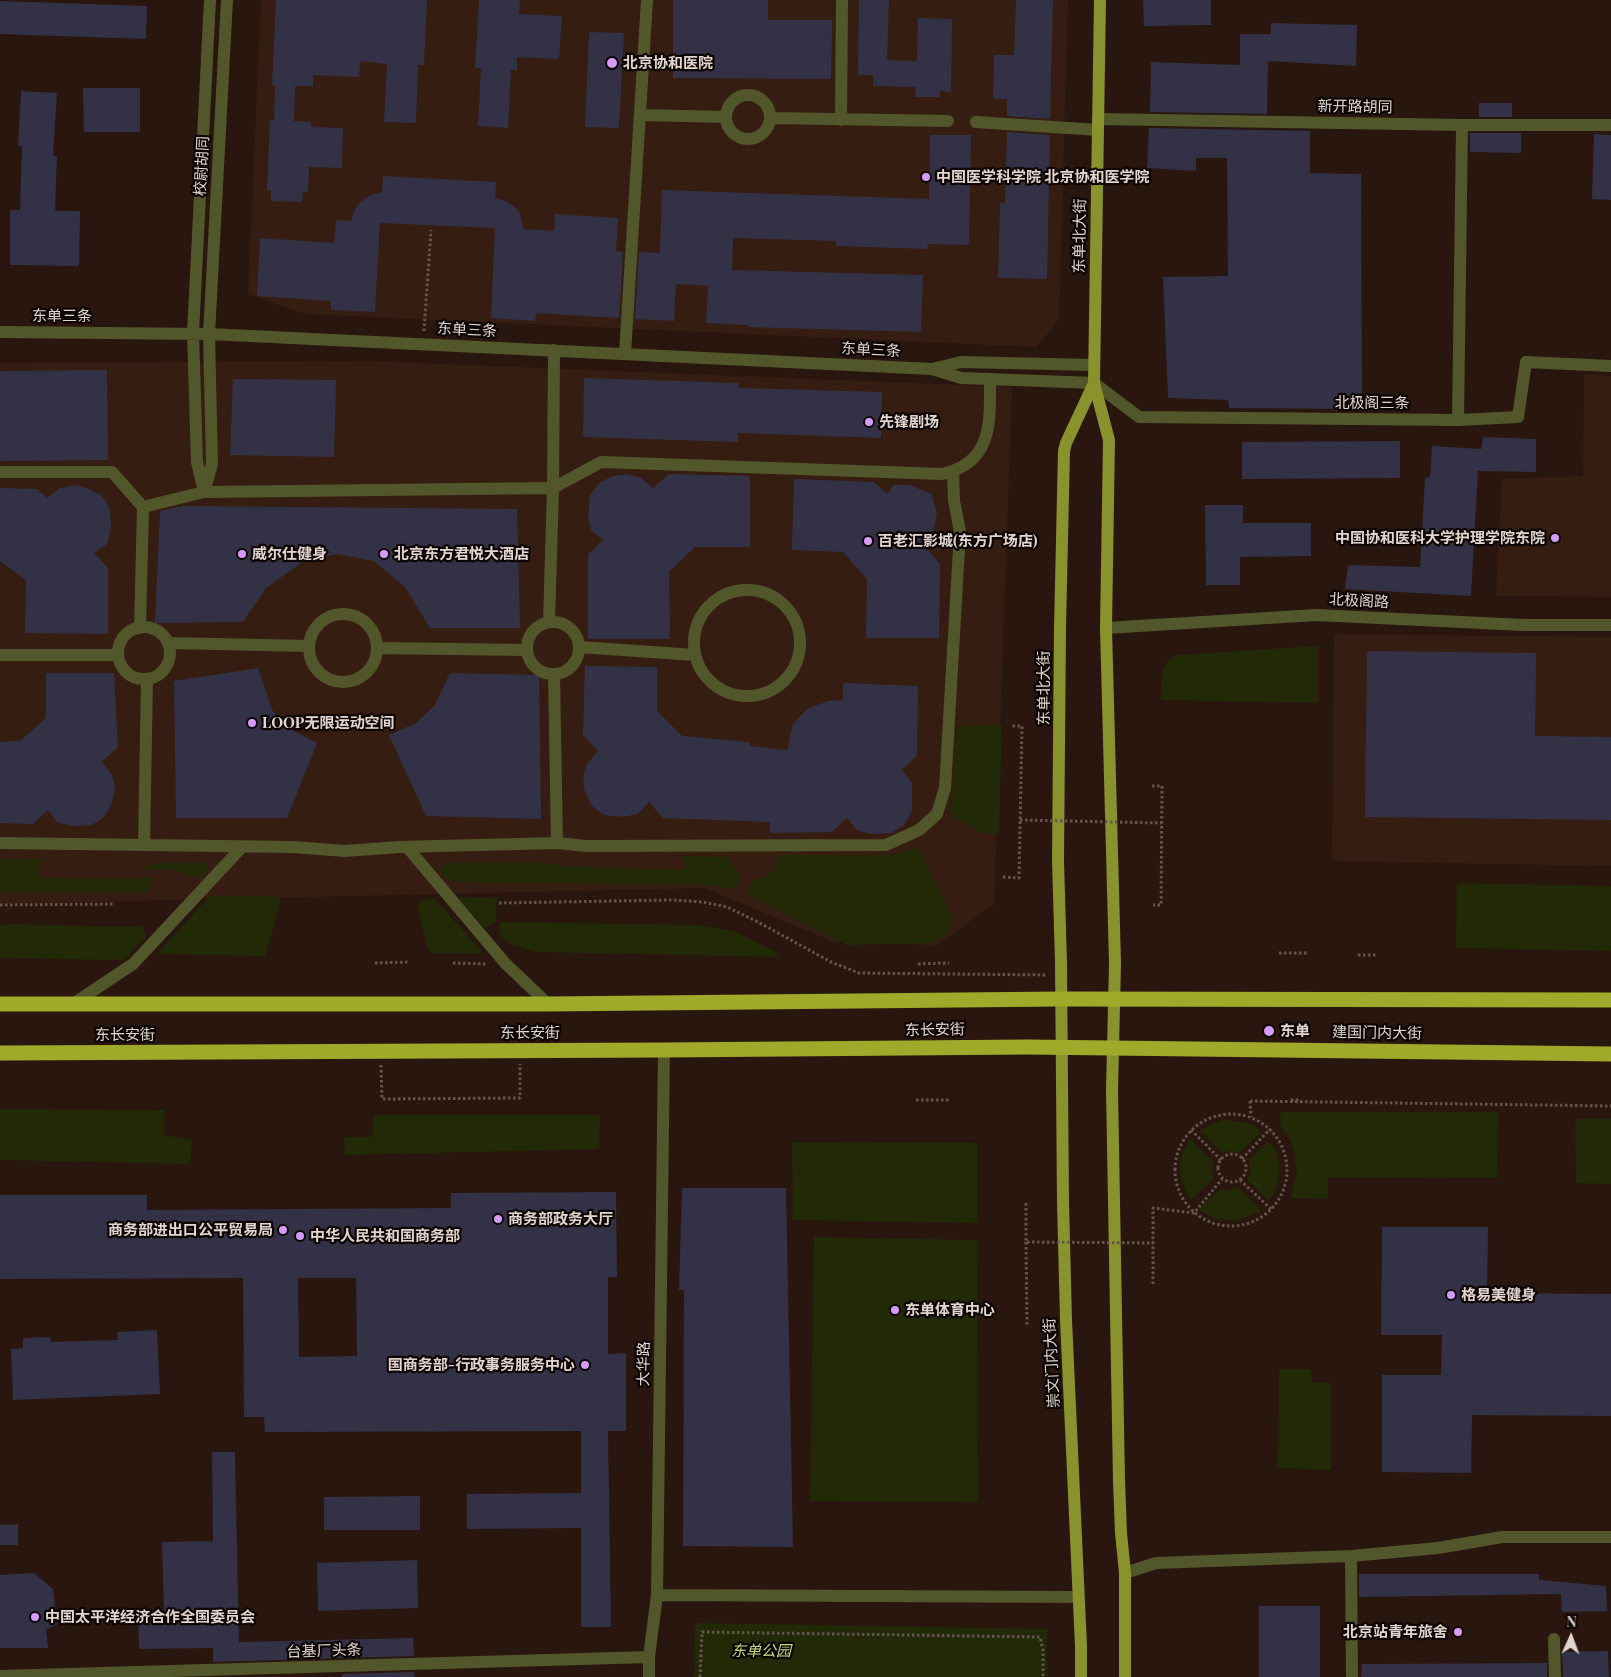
<!DOCTYPE html>
<meta charset="utf-8">
<style>
body{margin:0}
#map{position:relative;width:1611px;height:1677px;overflow:hidden;background:#29160e;font-family:"Playfair Display",serif}
canvas{display:block}
.north{position:absolute;left:1546px;top:1612px;width:50px;height:50px;-webkit-text-stroke:4px #0c0503;paint-order:stroke;rotate:2deg;font-size:14px;font-weight:700;line-height:20px;text-align:center;color:#e2d4ce}
.north::after{content:'';display:block;margin:auto;width:18px;height:22px;background:#e2d4ce;clip-path:polygon(50% 0,100% 100%,50% 72%,0 100%)}
</style>
<div id="map">
<canvas width="1611" height="1677"></canvas>
<div class="north">N</div>
</div>
<script>
const c = document.querySelector('canvas').getContext('2d');
c.lineJoin = 'round';
function fill(path, color) { c.fillStyle = color; c.fill(path, 'evenodd'); }
function stroke(path, color, width, dash) { c.strokeStyle = color; c.lineWidth = width; c.lineCap = dash ? 'butt' : 'round'; c.setLineDash(dash || []); c.stroke(path); }
function label(font, color, halo, rows, align = 'center') {
  c.font = font + ' "Playfair Display","Noto Sans SC",serif'; c.lineWidth = 4.5; c.setLineDash([]); c.textBaseline = 'middle'; c.strokeStyle = halo; c.fillStyle = color; for (const [text, x, y, turn = 0] of rows) {
    c.save(); c.translate(x, y); c.rotate((+turn || 0) * Math.PI / 180); c.textAlign = isNaN(turn) ? turn : align; if (halo) c.strokeText(text, 0, 0); c.fillText(text, 0, 0); c.restore();
  }
}
fill(new Path2D(`
 M261 0H1068L1059 319 1037 347 305 314 248 294Z
 M369 361 1012 387 994 904 937 945 834 942 704 888 0 904V363Z
 M1584 374 1611 376V597L1496 596 1502 479 1583 476Z
 M1334 634 1611 637V866L1332 861Z`), '#361d12');
fill(new Path2D(`
 M1318 646V703L1161 700C1162 683 1159 664 1176 655Z
 M1002 725 999 834 982 833 949 813 952 799 956 726Z
 M918 847 951 913V924L947 934 935 943 847 945 746 894 754 879 765 878 772 871 780 855H891L905 852Z
 M678 856 729 857 734 868 742 875 735 889 710 885 462 882C452 880 443 880 440 869L446 863 539 862 563 866 683 870 686 865 684 860Z
 M0 859H43L38 869 40 876 45 878H154L147 892H0Z
 M157 863H205L208 868 204 876C193 881 187 873 177 871 164 868 149 870 136 870Z
 M1457 883 1611 886V951L1456 948Z
 M210 896H275L281 900 265 956 157 954Z
 M457 897 497 898 496 922 485 928Z
 M435 899 483 953H432L428 950 417 906 420 900Z
 M500 922 698 925 733 931 778 953 777 957 536 952 513 945 500 936Z
 M8 924 142 927 146 937 123 960 0 958V926Z
 M0 1109 165 1110 164 1135 192 1140 190 1164 0 1160Z
 M1286 1112H1498L1497 1178 1328 1177V1199L1291 1198 1297 1172 1294 1152 1289 1137 1281 1127 1280 1113Z
 M374 1115H600L599 1149 345 1155 344 1137H372Z
 M1575 1119H1611V1184L1576 1183Z
 M1222 1120C1236 1121 1253 1121 1261 1132L1240 1153 1229 1151 1222 1153 1200 1130Z
 M1190 1139 1214 1162 1211 1169 1214 1178 1190 1201C1179 1177 1175 1162 1190 1139Z
 M1268 1141C1271 1144 1274 1147 1276 1151 1282 1165 1279 1189 1269 1201L1247 1180 1250 1173 1249 1161Z
 M792 1142 977 1143V1223L793 1220Z
 M1238 1187 1261 1211C1239 1221 1220 1226 1199 1209L1222 1188C1227 1192 1232 1190 1238 1187Z
 M814 1237 977 1240 978 1502 810 1501Z
 M1279 1369H1311L1312 1382 1331 1383V1470L1278 1468Z
 M695 1623 1047 1629V1677H694Z`), '#222907');
fill(new Path2D(`
 M276 0H427L424 65H418L416 123 384 122 387 64 360 61 359 77 313 75V86H295L294 121 311 122V127L343 128 342 168 309 167 308 192H303L302 202 271 201V191L267 190 270 120 274 121 275 85H272Z
 M479 0H520L519 14 562 16 559 59 517 57V70H511L508 128 478 126 481 68H475Z
 M673 0H768V20H832L831 79 673 78Z
 M859 0H889L887 60 917 61 918 18 952 19 951 93 940 90V97H915L916 87 873 86V75H858Z
 M1016 0H1053L1050 119 1007 116V99H993L994 55H1014Z
 M1143 0H1211V25L1144 26Z
 M0 1 147 6 146 39 0 34Z
 M1271 23 1357 25 1356 66 1268 61 1267 114 1150 112 1151 62 1240 65V34H1271Z
 M589 32 624 33 619 128 585 127Z
 M83 88H140V132H84Z
 M21 91 57 93 53 156H57L55 211H80L79 266 10 265V210H20L22 146H18Z
 M1479 103H1512V117H1479Z
 M1149 128 1310 131V173L1361 174 1362 409 1229 408 1228 400 1168 398 1163 277 1228 276 1227 158H1196V171L1147 168Z
 M1007 132 1050 135 1047 279 998 278 1000 203H1005Z
 M1470 133H1521V153L1470 152Z
 M1594 134 1611 135V200L1592 199Z
 M930 135H971L969 245 928 244 927 249 836 246V241L733 238 732 270 923 275 921 332 748 327V325L706 323 708 286 676 284 674 321 635 319 639 252 660 253 662 190 929 199Z
 M383 176 496 182 495 198 506 201 517 209 520 214 524 229 554 231 555 214 618 218 616 251 623 252 619 318 536 313 535 321 491 318 495 228 380 223 375 312 331 310V301L257 296 260 238 334 243 336 220 351 221 354 211 360 202 371 195 382 192Z
 M107 370 108 460 0 461V371Z
 M584 378 739 383 738 388 882 392 881 438 738 433V442L583 437Z
 M233 379 336 380 334 457 230 455Z
 M1483 437 1536 439V472L1478 471 1471 596 1345 589 1348 565 1420 567 1425 478 1430 477 1432 446 1481 449Z
 M1400 441V478L1242 479V442Z
 M627 474 641 478 653 488 669 474 750 476V547H695L669 572 670 639H588V554L603 540 591 530 588 515 590 495 599 483 613 476Z
 M794 479 874 482 887 494 894 485H910L931 494 937 512 933 535 926 547 940 564 939 638H866L867 579 843 552 792 550Z
 M75 485 89 489 102 496 110 509 111 529 107 544 94 553 108 568V634L25 633 26 580 0 561V488L37 489 47 498 60 488Z
 M1205 505H1243V523H1311V556L1240 557V585H1206Z
 M182 506 517 509 520 628H430L405 587 374 561 337 554 304 561 266 588 243 622 155 623 160 511Z
 M1367 651 1536 653 1535 736 1611 737V820L1365 817Z
 M585 666 657 667V711L682 736 750 742V746L787 750 793 724 807 709 828 701 843 700V683L918 686 917 756 902 770 912 783V811L904 825 891 833 871 834 857 830 847 818 832 832 770 833V822L663 818 649 802 638 814 623 817 604 815 592 806 585 792 583 778 587 764 598 751 583 735Z
 M258 668 272 710 290 729 317 743 287 818H176L174 681Z
 M46 673H114L118 747 102 762 112 775 115 789 112 803 104 817 92 825 72 826 57 822 48 810 33 824 0 823V742L20 741 46 718Z
 M450 673 539 675 541 819 426 816 389 735 416 723 435 705Z
 M682 1188H786L793 1547 683 1546 684 1290H679Z
 M616 1192 617 1277H608V1354L626 1353V1431H608L611 1627H581V1528L467 1529V1494L581 1493V1431L265 1432 264 1417H244L243 1278 0 1279V1195H147V1210L451 1208V1193ZM298 1278H356L357 1356 299 1357Z
 M1382 1227H1488L1487 1293 1611 1294V1416L1472 1415 1471 1473 1382 1472V1375H1441L1442 1335H1381Z
 M157 1330 160 1394 13 1400 11 1349 23 1348V1338L50 1337 51 1342 118 1340 117 1332Z
 M212 1452H235L239 1642 413 1638 414 1656 213 1662V1648L139 1649 138 1612H164L162 1542 213 1541Z
 M420 1496V1530H324V1497Z
 M18 1524V1545H0V1525Z
 M417 1560 418 1608 318 1611 317 1563Z
 M34 1573 53 1589 57 1625 46 1629 48 1648H0V1575Z
 M1359 1574H1539V1580L1606 1586 1607 1611 1562 1612 1561 1594 1359 1597Z
 M1259 1606H1320V1677H1259Z
 M1608 1651 1609 1677H1563L1562 1652Z
 M1547 1663V1677H1361L1362 1664Z
 M414 1672 415 1677H342V1674Z`), '#333145');
stroke(new Path2D(`
 M424 331 431 230
 M1152 786H1162L1161 905H1153
 M1003 877 1019 878 1022 726H1011
 M499 903 672 900 703 902 727 907 756 921 831 962 859 973 1047 975
 M0 905 115 904
 M1279 953H1309
 M1358 955H1376
 M375 963 410 962
 M453 963 487 964
 M918 964 949 963
 M381 1065 382 1099 520 1098V1064
 M916 1100H950
 M1291 1100H1300
 M1250 1101 1611 1106
 M1250 1101 1251 1117
 M1175 1170a56 56 0 1 1 112 0a56 56 0 1 1-112 0Z
 M1191 1130 1221 1160
 M1218 1168a14 14 0 1 1 28 0a14 14 0 1 1-28 0Z
 M1242 1159 1270 1129
 M1240 1180 1271 1209
 M1026 1242 1027 1326
 M1153 1284V1208L1194 1213 1222 1179
 M700 1677 702 1632 1040 1637 1043 1650V1677`), '#66554e', 3, [2.5, 2.5]);
stroke(new Path2D(`
 M726 117a22 22 0 1 1 44 0a22 22 0 1 1-44 0Z
 M641 115 726 117
 M771 118 948 121
 M1098 119 1462 125H1611
 M841 120 842 0
 M976 122 1098 130
 M0 332 209 334 932 369 961 362 1094 365
 M625 354 647 0
 M932 369 961 378 1094 383 1139 417 1458 420 1518 417 1526 362 1611 366
 M1458 420 1462 125
 M0 472H112L143 507 140 628
 M204 491 197 462 193 333 210 0
 M204 492 212 464 209 334 227 0
 M143 507 204 492 553 488 601 462 942 474C993 463 990 422 990 379
 M694 643a53 53 0 1 1 106 0a53 53 0 1 1-106 0Z
 M309 648a34 34 0 1 1 68 0a34 34 0 1 1-68 0Z
 M549 622 553 488 554 350
 M527 648a26 26 0 1 1 52 0a26 26 0 1 1-52 0Z
 M118 653a26 26 0 1 1 52 0a26 26 0 1 1-52 0Z
 M1106 628 1316 615 1524 625H1611
 M169 643 309 646
 M579 647 695 655
 M378 648 526 650
 M0 655H118
 M554 674 557 843
 M0 843 293 847 345 851 399 847 557 843 586 846 886 845 919 830 937 814 945 788 960 532 954 500 953 471
 M144 845 147 679
 M407 847 505 963 548 1004
 M73 1004 133 964 242 847
 M1351 1556 1352 1677
 M1125 1573 1156 1563 1351 1556 1438 1548 1502 1537H1611
 M657 1595 1078 1597
 M1554 1639 1555 1677
 M0 1676 649 1657
 M649 1677V1657L657 1595 664 1050`), '#52572b', 12);
stroke(new Path2D(`
 M1100 0 1094 383 1109 440 1106 628 1115 964 1112 1090 1119 1481 1121 1533 1125 1573V1677
 M1081 1677V1646L1066 1320 1063 1202 1061 963 1058 860 1060 628 1064 451 1066 443 1094 383`), '#8a922d', 12);
stroke(new Path2D(`
 M0 1004H548L1061 999 1611 1000
 M0 1053 664 1050 1028 1047 1611 1054`), '#a0aa2a', 15);
stroke(new Path2D(`
 M1020 820 1161 823
 M1026 1203V1242L1153 1243`), '#66554e', 3, [2.5, 2.5]);
for (const [x, y, r, color] of [
 [612,63,6,"#d69bfa"],
 [926,177,5,"#d69bfa"],
 [869,422,5,"#d69bfa"],
 [1555,538,5,"#d69bfa"],
 [868,541,5,"#d69bfa"],
 [242,554,5,"#d69bfa"],
 [384,554,5,"#d69bfa"],
 [252,723,5,"#d69bfa"],
 [1269,1031,6,"#d69bfa"],
 [498,1219,5,"#d69bfa"],
 [283,1230,5,"#d69bfa"],
 [300,1236,5,"#d69bfa"],
 [1451,1295,5,"#d69bfa"],
 [895,1310,5,"#d69bfa"],
 [585,1365,5,"#d69bfa"],
 [35,1617,5,"#d69bfa"],
 [1458,1632,5,"#d69bfa"]
]) { const dot = new Path2D(); dot.arc(x, y, r, 0, 2 * Math.PI); c.fillStyle = color; c.fill(dot); stroke(dot, '#0c0503', 2); }
label('bold 15px', '#e2d4ce', '#0c0503', [
 ["北京协和医院",623,63],
 ["中国医学科学院 北京协和医学院",936,177],
 ["先锋剧场",879,422],
 ["中国协和医科大学护理学院东院",1545,538,"right"],
 ["百老汇影城(东方广场店)",878,541],
 ["威尔仕健身",252,554],
 ["北京东方君悦大酒店",394,554],
 ["LOOP无限运动空间",262,723],
 ["东单",1280,1031],
 ["商务部政务大厅",508,1219],
 ["商务部进出口公平贸易局",273,1230,"right"],
 ["中华人民共和国商务部",310,1236],
 ["格易美健身",1461,1295],
 ["东单体育中心",905,1310],
 ["国商务部-行政事务服务中心",575,1365,"right"],
 ["中国太平洋经济合作全国委员会",45,1617],
 ["北京站青年旅舍",1448,1632,"right"]
], 'left');
label('15px', '#e2d4ce', '#0c0503', [
 ["新开路胡同",1355,107,1],
 ["校尉胡同",202,166,-87],
 ["东单北大街",1080,236,-89],
 ["东单三条",62,316],
 ["东单三条",467,330,3],
 ["东单三条",871,350,3],
 ["北极阁三条",1372,403],
 ["北极阁路",1359,601,3],
 ["东单北大街",1044,688,-90],
 ["东长安街",935,1030,-1],
 ["东长安街",530,1033],
 ["建国门内大街",1377,1033,1],
 ["东长安街",125,1035],
 ["崇文门内大街",1052,1363,-93],
 ["大华路",644,1364,-89],
 ["台基厂头条",324,1651,-2]
]);
label('italic 15px', '#c5db83', '#0c0503', [
 ["东单公园",761,1651]
]);
</script>
